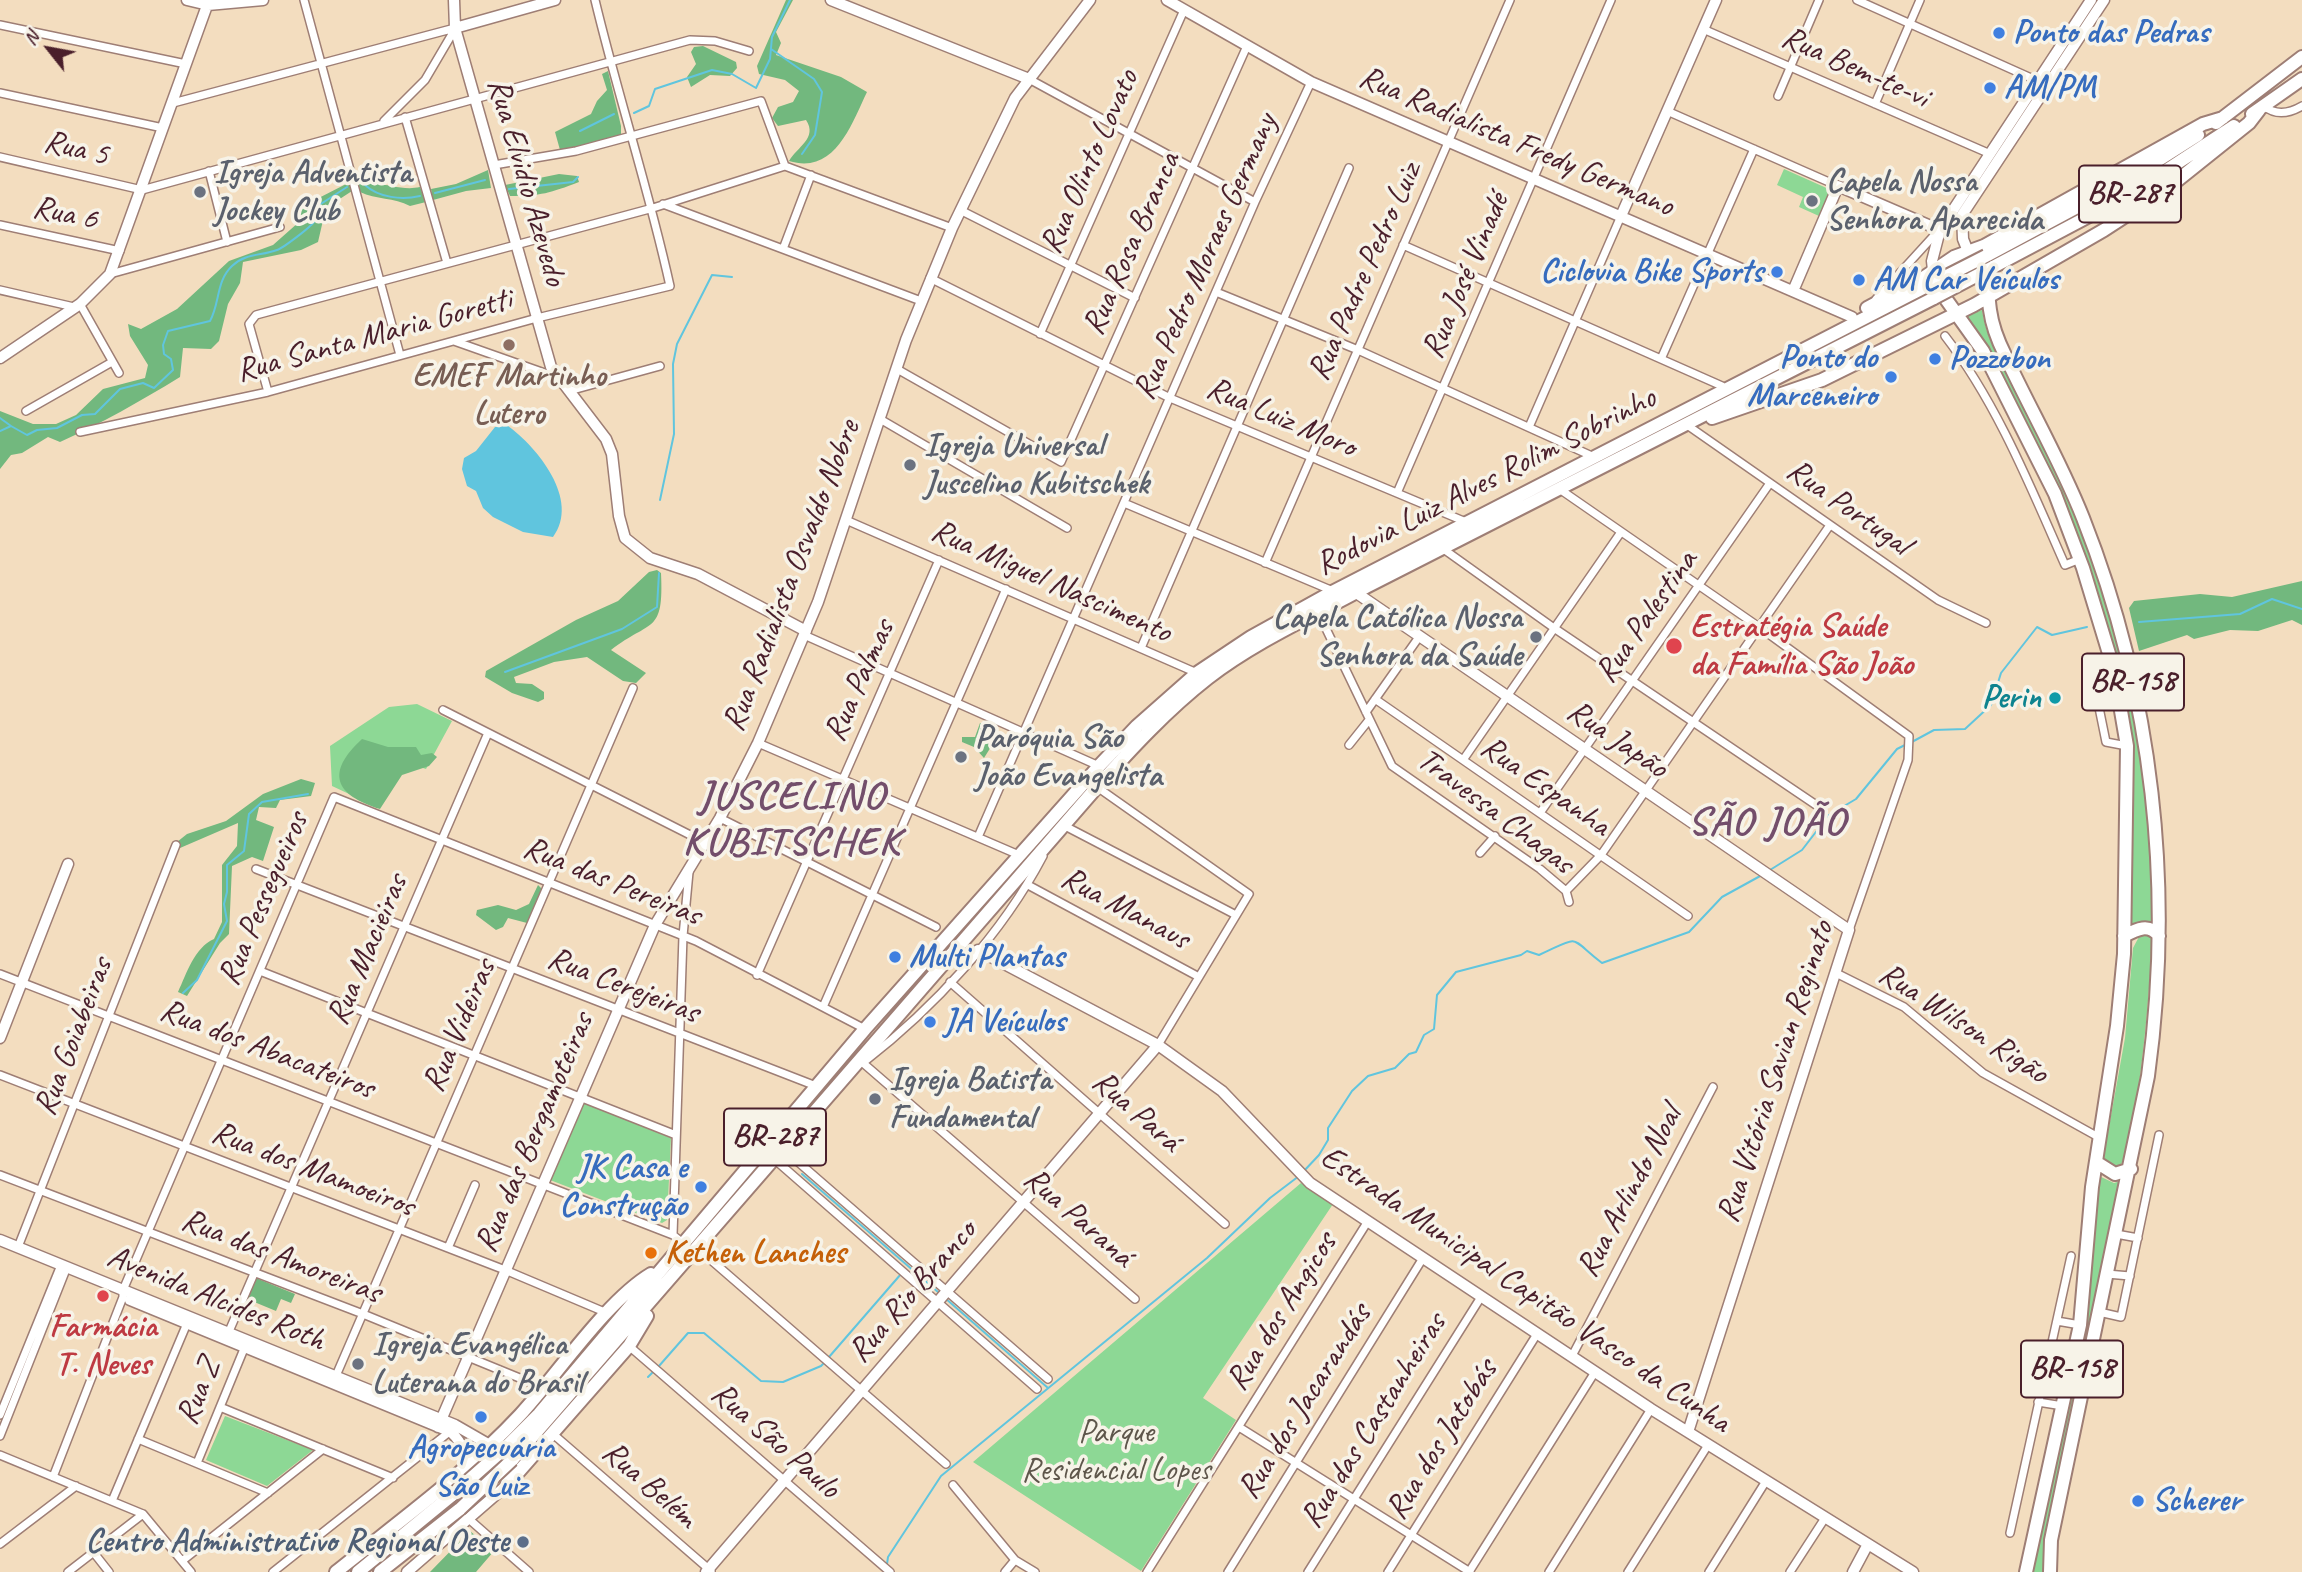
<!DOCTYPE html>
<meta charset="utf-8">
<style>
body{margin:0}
#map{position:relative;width:2302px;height:1572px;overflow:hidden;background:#f3ddbf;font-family:Caveat,sans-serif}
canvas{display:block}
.north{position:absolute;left:14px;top:14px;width:70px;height:70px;-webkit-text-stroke:5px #f7f3e8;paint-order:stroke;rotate:301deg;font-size:19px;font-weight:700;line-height:28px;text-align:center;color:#4a1f2b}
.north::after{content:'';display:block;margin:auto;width:24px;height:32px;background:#4a1f2b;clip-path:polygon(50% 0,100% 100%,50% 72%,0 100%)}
</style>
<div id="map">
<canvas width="2302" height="1572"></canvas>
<div class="north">N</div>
</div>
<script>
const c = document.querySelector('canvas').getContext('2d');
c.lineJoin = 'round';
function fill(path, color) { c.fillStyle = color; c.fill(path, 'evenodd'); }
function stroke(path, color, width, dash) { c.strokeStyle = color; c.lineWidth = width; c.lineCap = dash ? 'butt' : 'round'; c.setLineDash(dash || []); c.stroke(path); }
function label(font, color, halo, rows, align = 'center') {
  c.font = font + ' Caveat,sans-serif'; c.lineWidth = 7; c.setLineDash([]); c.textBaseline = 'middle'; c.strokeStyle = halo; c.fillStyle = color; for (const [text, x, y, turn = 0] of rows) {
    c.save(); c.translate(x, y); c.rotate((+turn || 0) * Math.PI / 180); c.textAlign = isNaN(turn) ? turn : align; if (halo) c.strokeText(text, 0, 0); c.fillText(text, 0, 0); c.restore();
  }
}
fill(new Path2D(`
 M1784 169 1831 190 1819 216 1799 207 1803 197 1777 185Z
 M1982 310C1986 338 2001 364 2014 388 2034 426 2054 463 2071 502 2127 637 2153 780 2155 926L2142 921 2130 927V765L2098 600 1989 353 1967 316Z
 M417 704 452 721 426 769 399 760 377 807 332 786 330 746 389 707Z
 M2141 933 2149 936 2152 940C2151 976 2138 1149 2118 1169L2103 1160 2125 1038 2133 948Z
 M584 1103 671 1138 667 1220 662 1223 550 1180Z
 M2099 1176 2114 1183 2123 1180 2044 1572H2033L2086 1323Z
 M1301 1183 1333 1204 1203 1398 1236 1420 1141 1571 973 1462Z
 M225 1416 313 1450 267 1486 206 1460Z`), '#8dd895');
fill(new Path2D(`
 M786 0H793L776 32 781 43 776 55 841 77 867 92C851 125 835 175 789 161 797 147 818 138 806 120L778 126 772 118 778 107 793 102 799 91 785 80 759 74 757 66Z
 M703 46 736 62 737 68 730 76 710 75 691 87 687 77 696 64 691 52 694 47Z
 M608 71 621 126V137L560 150 555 132 591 114 597 101 607 90 602 74Z
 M488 170 491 188 466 191 433 200 431 189 456 184Z
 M559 174 577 176 579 182C550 193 541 196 510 196L505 185Z
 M358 180H368L371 184C389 183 402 191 420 187L426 202 410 206C394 197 376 200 360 192Z
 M350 182 352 191 332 204 324 216 318 242 301 250 243 262 240 283 228 304 219 341 211 349 183 348 180 377C141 401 102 423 60 442L48 437 22 453 11 455 0 469V411L33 424H56L76 415 103 389 145 378 148 365 130 336 128 324 141 329 177 309 229 261 273 245 299 222 297 213 307 204Z
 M657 570 661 573C664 635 651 619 611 650L646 673 636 683 623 681 587 657 554 662 514 677 516 683 532 684 544 692V699L538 702 512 693 485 677 486 671 576 620 618 601 649 572Z
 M2302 581V625L2292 620 2258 631 2230 630 2194 639 2187 635 2139 651 2129 608 2134 601 2200 594 2232 597Z
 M980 723 992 729 994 742 984 758 974 747 962 742V737H975Z
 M362 739 388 747H416L421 755 432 753 437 757 429 766 402 775 380 809C335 795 325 773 362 739Z
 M301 779 315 783 311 796 280 800 276 808 259 807 256 820 274 827 263 861 252 857 232 866 229 934 220 943 187 996 178 992C187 973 194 948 214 939L222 922V865L237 846 238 823 180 848 177 842 187 834 226 821 263 794Z
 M538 885 542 889 527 923 508 918 503 927 496 930 476 915 477 910 498 905 516 910 529 904Z
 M256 1278 295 1294 291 1303 281 1299 276 1311 247 1299Z
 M470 1531 494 1551 476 1572H430Z`), '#72b87e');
fill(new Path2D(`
 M508 426C537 447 581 500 553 537L523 532 493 517 483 508 476 491 467 486 462 469 464 458 476 451 495 427Z`), '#60c5de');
stroke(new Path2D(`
 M771 49 814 79 822 92 815 135 802 154
 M634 113 649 106 655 89 712 70 732 74 756 88 770 59 772 37 790 0
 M580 131 614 114
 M365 185C379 198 402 200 420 196
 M509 189 573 182 578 177
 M435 193 485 180
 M0 418 11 426
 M0 431 11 426 27 435 37 430 57 428 82 415 95 414 120 389 143 383 154 388 173 370 171 359 164 354 163 345 168 331 210 321C220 303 216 281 232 266 246 253 261 256 277 250 283 248 314 225 315 220 315 216 314 212 313 209L347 187
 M660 500 674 434 673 364 677 344 712 275 732 277
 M2139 622 2240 614 2272 599 2302 609
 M505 672 622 629 657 607 659 573
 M1910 743 1934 730 1965 729 1991 705 2001 673 2037 627 2052 635 2087 627
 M1770 870 1802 850 1829 815 1856 799 1897 749 1905 745
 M183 993 197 980 227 921 224 904 227 892V865L244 851 249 814 262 802 308 794
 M1303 1172 1319 1155 1328 1140V1128L1352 1091 1368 1076 1395 1068 1409 1054 1416 1052 1424 1035 1434 1029 1437 995 1456 972 1521 955 1527 951 1539 955C1583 935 1567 936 1602 963L1689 932 1722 897 1762 875
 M802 1174 938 1292
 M945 1298 1048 1388
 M829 1357 901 1274
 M659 1366 688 1333H704L761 1381 783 1382 821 1366 826 1361
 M648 1377 655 1370
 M887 1564 888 1557 941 1476 1207 1258 1270 1198 1299 1176`), '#60c5de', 2);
const street = new Path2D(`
 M304 0 400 355
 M1857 0 2040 82
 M0 25 186 64
 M1703 29 1988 153
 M1029 79 1255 202
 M0 93 163 128
 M1778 96 1819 0
 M173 103 455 28
 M1875 104 1920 0
 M2264 106C2276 116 2290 113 2302 106
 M1667 111 1838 186
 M405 117 447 263
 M384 121 425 80 455 29
 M0 157 142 190 690 40 715 41 749 51
 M494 165 576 151 761 101 785 166
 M209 171 227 242
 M663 204 921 301
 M960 210 1135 298
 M0 225 120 251
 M1403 245 1722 386
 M783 249 811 175
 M110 274 280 227
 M930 278 1170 398 1466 522
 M0 290 74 307
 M1216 292 1358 350 1594 457
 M1876 299 1939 230
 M80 304 119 373
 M1040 334 1184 10
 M1945 336C1997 403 2031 488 2065 565L2080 559
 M454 341 556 377
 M1661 359 1754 149
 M897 369 1061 462 1247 46
 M569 391 660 366
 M268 392 249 324 256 315 653 208 785 166 952 228
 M26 411 112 362
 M880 419 1067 528
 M1687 425 1938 600 1986 623
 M1529 427 1621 216
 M80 432 268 392 537 318 670 286C649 190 618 96 595 0
 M1558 488 1759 627 1909 736 1908 760 1849 930
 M1397 493 1611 0
 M1124 503 1333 591
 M846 520 1197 673
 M1442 548 1554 628 1822 809
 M1265 563 1510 0
 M1318 612 1392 766 1540 869 1566 891 1569 902
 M804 635 1099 766
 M1141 648 1349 168
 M2114 670 2093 678 2106 742 2127 746
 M1375 699 1688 916
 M443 710 704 842
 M1366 712 1419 637
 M758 743 1019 855
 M1349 745 1369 720
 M1463 760 1621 532
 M1097 787 1249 894 1158 1045
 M1540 813 1770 483
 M720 818 936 927
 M1063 825 1236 915
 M978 837 1255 202 1311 82
 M1480 853 1495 836
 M256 869 816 1086
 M1028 885 1199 977
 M1566 891 1601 855 1830 525
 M260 971 676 1135
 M1836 973 1904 1007 1983 1073 2100 1138
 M0 974 673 1235 684 1244
 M757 975 939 560
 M950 982 1225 1224
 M823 1007 1006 589
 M864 1062C934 1008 1002 934 1043 856
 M863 1063 1135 1299
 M0 1075 505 1270 607 1313
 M782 1148 1048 1379
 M773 1158 1037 1389
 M0 1175 363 1314 544 1388
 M2116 1234 2138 1238
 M673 1235 683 936 689 872
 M18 1247 176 845
 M696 1247 946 1464
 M448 1248 475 1185
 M2107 1274 2130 1276
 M2099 1312 2121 1317 2159 1135
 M2057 1321 2080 1325
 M227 1336 488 733
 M629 1346 890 1572
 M1572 1356 1713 1087
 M335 1378 633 688
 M2038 1402 2063 1406
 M220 1407 393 1478
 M0 1415 61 1265
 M1239 1427 1470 1572
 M553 1434 711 1571
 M0 1436 67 1267
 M138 1439 268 1493
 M0 1455 143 1514 191 1572
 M197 1463 246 1344
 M53 1477 123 1297V1290L334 797 696 941 865 1029
 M953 1485 1015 1560 1035 1572
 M112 1501 188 1321
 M470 1520 529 1572
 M2010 1533 2071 1256
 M0 1544 76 1486
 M94 1553 109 1572
 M182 1561 323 1449
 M68 1572 143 1514
 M273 1572 453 1429
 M1005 1572 1015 1560
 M1147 1572 1368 1221
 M1228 1572 1423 1258
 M1308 1572 1481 1297
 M1388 1572 1537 1334
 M1469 1572 1595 1372
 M1549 1572 1651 1409
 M1628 1572 1708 1445
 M1709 1572 1766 1481
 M1790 1572 1825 1518`);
const secondary = new Path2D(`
 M187 0 208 5 263 0
 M454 0 455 28 551 367 606 439 612 454 619 516 625 538 650 558 698 574 806 631
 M831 0 1029 79
 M1167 0 1311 82 1852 317
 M455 28 555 0
 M1621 216 1716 0
 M1969 254 1963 239 1962 215 2104 0
 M1933 270 1932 261 1940 230 2091 0
 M1793 291 1838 186 1940 230
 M0 358 80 304 110 274 209 0
 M1355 592 1849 930 1688 1432
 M978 950 1158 1045 1222 1091 1310 1183 1651 1409 1913 1572
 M0 1038 68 864
 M0 1240 455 1425 488 1444 493 1451
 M130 1300 451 1432C475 1455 459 1471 473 1495
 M438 1427 655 925 720 818 758 743 818 602 906 340 952 228 1015 98 1090 0
 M407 1572 507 1485 506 1473 501 1464
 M706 1572 1158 1045
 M1853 1572 1868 1544`);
const highway = new Path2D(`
 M2252 114 2302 79
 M2216 123 2302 57
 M1969 254C1989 266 1987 289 1990 310 1992 325 1998 341 2005 355 2030 409 2061 462 2083 518 2153 695 2174 888 2148 1076L2051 1540 2050 1572
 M1986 256 2124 182 2198 135
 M1993 267 2127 196 2234 126
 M1933 270 1938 288 1983 351 2055 494 2083 568 2114 670 2127 746 2124 954 2117 1026 2092 1187 2080 1325 2026 1572
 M1867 308 1923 278 1954 257 1984 246 2203 124 2223 118
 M1712 418 1822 380 1974 305 2104 230 2164 191 2249 123 2259 110
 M2124 936C2137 929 2149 923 2159 936
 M2096 1162 2115 1174 2131 1169
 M504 1449 539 1414 865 1029 1099 766 1137 726 1197 673 1251 637 1334 591 1929 285
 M512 1460 1097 787C1131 749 1167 710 1208 678 1256 641 1313 616 1366 587L1934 298
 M507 1485 629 1346 647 1316
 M336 1572C398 1522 465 1474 520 1415 557 1375 606 1301 651 1274
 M358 1572 452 1495
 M380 1572 460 1509`);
stroke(street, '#9e7e75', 10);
stroke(secondary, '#9e7e75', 13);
stroke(highway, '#9e7e75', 16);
stroke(street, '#fff', 7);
stroke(secondary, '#fff', 10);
stroke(highway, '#fff', 12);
const highwayBridge = new Path2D(`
 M1929 285 1986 256
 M1934 298 1993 267
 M452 1495 504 1449
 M460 1509 512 1460`);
stroke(highwayBridge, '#9e7e75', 16, []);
stroke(highwayBridge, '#fff', 12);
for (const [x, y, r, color] of [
 [1999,33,7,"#3f7fe0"],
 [1990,88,7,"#3f7fe0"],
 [200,192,7,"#6b7280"],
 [1812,201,7,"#6b7280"],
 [1777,272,7,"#3f7fe0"],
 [1859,280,7,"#3f7fe0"],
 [509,345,7,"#8d6e63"],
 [1935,359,7,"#3f7fe0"],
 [1891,377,7,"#3f7fe0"],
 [910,465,7,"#6b7280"],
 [1536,637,7,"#6b7280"],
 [1674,646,9,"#e0444e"],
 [2055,698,7,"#0f9aa8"],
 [961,757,7,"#6b7280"],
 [895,957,7,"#3f7fe0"],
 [930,1022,7,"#3f7fe0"],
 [875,1099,7,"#6b7280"],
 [701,1187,7,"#3f7fe0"],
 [651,1253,7,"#e8710a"],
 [103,1296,7,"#e0444e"],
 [358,1364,7,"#6b7280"],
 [481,1417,7,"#3f7fe0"],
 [2138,1501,7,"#3f7fe0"],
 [523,1542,7,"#5c6f8a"]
]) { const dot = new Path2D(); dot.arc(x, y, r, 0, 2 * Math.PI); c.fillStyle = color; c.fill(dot); stroke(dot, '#f7f3e8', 2.5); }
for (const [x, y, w] of [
 [2130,194,102],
 [2133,682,102],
 [775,1137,102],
 [2072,1369,102]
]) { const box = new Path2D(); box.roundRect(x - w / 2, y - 28.5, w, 57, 5); c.fillStyle = '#f7f3e8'; c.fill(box); stroke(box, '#4a1f2b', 2); }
label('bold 32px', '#4a1f2b', null, [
 ["BR-287",2130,194],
 ["BR-158",2133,682],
 ["BR-287",775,1137],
 ["BR-158",2072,1369]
]);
label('bold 33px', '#366cbe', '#f7f3e8', [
 ["Ponto das Pedras",2013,33],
 ["AM/PM",2004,88],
 ["Ciclovia Bike Sports",1763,272,"right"],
 ["AM Car Veículos",1873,280],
 ["Ponto do",1877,358,"right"],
 ["Marceneiro",1877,396,"right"],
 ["Pozzobon",1949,359],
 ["Multi Plantas",909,957],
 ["JA Veículos",944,1022],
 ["JK Casa e",687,1168,"right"],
 ["Construção",687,1206,"right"],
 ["Agropecuária",481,1448,"center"],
 ["São Luiz",481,1486,"center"],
 ["Scherer",2152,1501]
], 'left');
label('33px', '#4a1f2b', '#f7f3e8', [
 ["Rua Bem-te-vi",1855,68,24],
 ["Rua Radialista Fredy Germano",1516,142,23],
 ["Rua 5",76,149,13],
 ["Rua Olinto Lovato",1090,162,-66],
 ["Rua Elvidio Azevedo",526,182,74],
 ["Rua 6",65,214,12],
 ["Rua Rosa Branca",1132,244,-66],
 ["Rua Pedro Moraes Germany",1206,257,-66],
 ["Rua Padre Pedro Luiz",1365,272,-66],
 ["Rua José Vinadé",1466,276,-67],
 ["Rua Santa Maria Goretti",374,336,-15],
 ["Rua Luiz Moro",1281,418,23],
 ["Rodovia Luiz Alves Rolim Sobrinho",1486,482,-27],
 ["Rua Portugal",1848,508,35],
 ["Rua Radialista Osvaldo Nobre",792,576,-69],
 ["Rua Miguel Nascimento",1051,582,24],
 ["Rua Palestina",1647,617,-55],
 ["Rua Palmas",860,681,-66],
 ["Rua Japão",1617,740,34],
 ["Rua Espanha",1545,787,35],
 ["Travessa Chagas",1495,812,37],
 ["Rua das Pereiras",612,882,22],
 ["Rua Pessegueiros",264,899,-67],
 ["Rua Manaus",1125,909,28],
 ["Rua Macieiras",368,950,-67],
 ["Rua Cerejeiras",623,986,21],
 ["Rua Wilson Rigão",1963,1024,33],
 ["Rua Videiras",460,1026,-67],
 ["Rua Goiabeiras",74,1037,-69],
 ["Rua dos Abacateiros",267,1050,21],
 ["Rua Vitória Savian Reginato",1776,1072,-72],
 ["Rua Pará",1136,1112,41],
 ["Rua das Bergamoteiras",535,1133,-67],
 ["Rua dos Mamoeiros",313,1170,21],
 ["Rua Arlindo Noal",1630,1192,-62],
 ["Rua Paraná",1078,1218,41],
 ["Rua das Amoreiras",281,1257,21],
 ["Estrada Municipal Capitão Vasco da Cunha",1525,1290,34],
 ["Rua Rio Branco",913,1292,-49],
 ["Avenida Alcides Roth",216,1299,22],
 ["Rua dos Angicos",1282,1312,-58],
 ["Rua Z",199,1392,-68],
 ["Rua dos Jacarandás",1305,1402,-58],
 ["Rua das Castanheiras",1374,1421,-58],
 ["Rua dos Jatobás",1442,1440,-58],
 ["Rua São Paulo",775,1441,41],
 ["Rua Belém",649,1485,41]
]);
label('bold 33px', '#5b616d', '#f7f3e8', [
 ["Igreja Adventista",214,173],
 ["Jockey Club",214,211],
 ["Capela Nossa",1826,182],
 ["Senhora Aparecida",1826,220],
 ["Igreja Universal",924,446],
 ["Juscelino Kubitschek",924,484],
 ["Capela Católica Nossa",1522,618,"right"],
 ["Senhora da Saúde",1522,656,"right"],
 ["Paróquia São",975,738],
 ["João Evangelista",975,776],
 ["Igreja Batista",889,1080],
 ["Fundamental",889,1118],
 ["Igreja Evangélica",372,1345],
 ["Luterana do Brasil",372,1383]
], 'left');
label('bold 33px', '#785e54', '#f7f3e8', [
 ["EMEF Martinho",509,376],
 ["Lutero",509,414]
]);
label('bold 33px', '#be3a42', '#f7f3e8', [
 ["Estratégia Saúde",1690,627],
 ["da Família São João",1690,665],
 ["Farmácia",103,1327,"center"],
 ["T. Neves",103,1365,"center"]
], 'left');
label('bold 33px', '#0d838f', '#f7f3e8', [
 ["Perin",2041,698]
], 'right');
label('bold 33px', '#c56008', '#f7f3e8', [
 ["Kethen Lanches",665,1253]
], 'left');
label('33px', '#5e564b', '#f7f3e8', [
 ["Parque",1116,1433],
 ["Residencial Lopes",1116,1471]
]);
label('bold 33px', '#4e5e75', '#f7f3e8', [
 ["Centro Administrativo Regional Oeste",509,1542]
], 'right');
c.letterSpacing = '2px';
label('bold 40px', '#734e6b', '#f7f3e8', [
 ["JUSCELINO",792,798],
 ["KUBITSCHEK",792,844],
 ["SÃO JOÃO",1767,824]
]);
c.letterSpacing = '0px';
</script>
